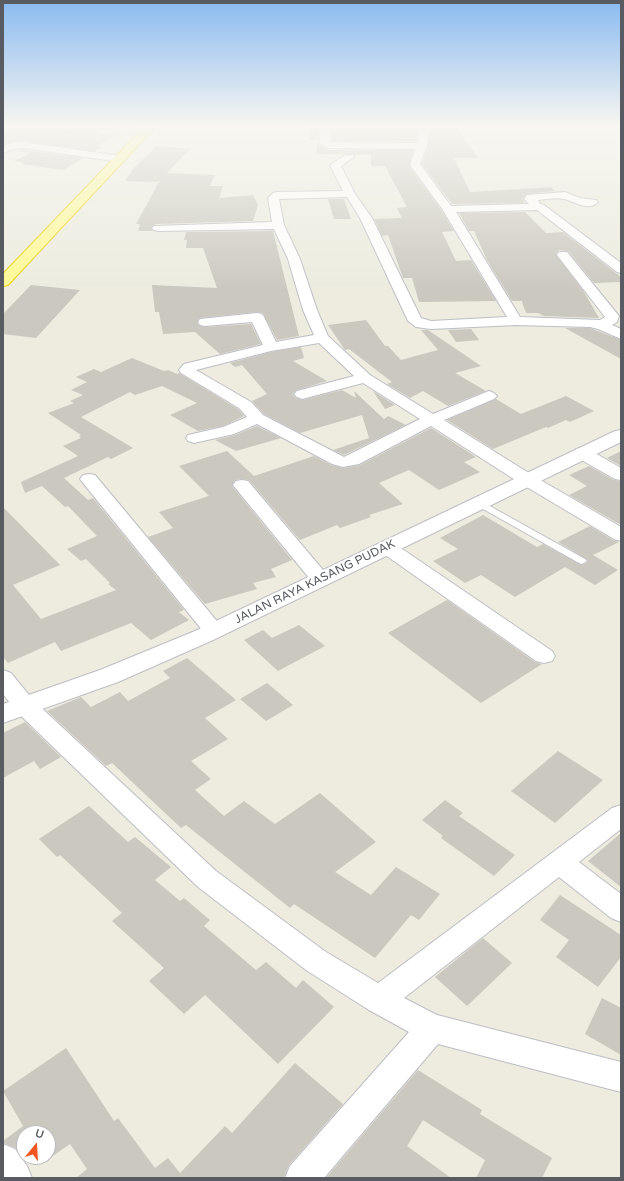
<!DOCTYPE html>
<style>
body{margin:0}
#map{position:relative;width:624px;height:1181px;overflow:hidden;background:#edecdf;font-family:"Varela Round",sans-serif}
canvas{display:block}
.frame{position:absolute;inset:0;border:4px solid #585b62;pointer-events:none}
.north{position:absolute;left:16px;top:1125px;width:40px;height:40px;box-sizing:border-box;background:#fff;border:1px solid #bcbdc0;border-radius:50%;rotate:18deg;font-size:11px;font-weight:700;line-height:16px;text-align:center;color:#585b62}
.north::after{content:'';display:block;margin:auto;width:14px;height:18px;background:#f3561f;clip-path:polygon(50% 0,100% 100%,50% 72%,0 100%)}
</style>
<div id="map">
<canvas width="624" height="1181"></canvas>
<div class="frame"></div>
<div class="north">U</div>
</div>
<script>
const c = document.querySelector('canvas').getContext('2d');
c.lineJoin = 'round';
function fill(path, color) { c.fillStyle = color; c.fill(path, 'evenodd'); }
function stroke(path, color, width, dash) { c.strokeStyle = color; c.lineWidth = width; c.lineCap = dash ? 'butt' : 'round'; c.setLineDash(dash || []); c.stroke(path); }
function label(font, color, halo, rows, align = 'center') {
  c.font = font + ' "Varela Round",sans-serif'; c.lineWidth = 4; c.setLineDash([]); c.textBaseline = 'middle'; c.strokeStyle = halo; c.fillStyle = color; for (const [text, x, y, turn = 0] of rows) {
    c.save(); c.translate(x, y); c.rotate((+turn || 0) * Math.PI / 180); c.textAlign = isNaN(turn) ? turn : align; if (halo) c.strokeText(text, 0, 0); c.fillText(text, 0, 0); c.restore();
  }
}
fill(new Path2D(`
 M3 125H41L48 130 61 132 73 129V128L70 125H110L97 133 116 135 97 146 102 147 95 151 22 141 11 142 3 144Z
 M310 125H318V143L329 150H414L409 166 442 211 454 231 442 232 456 261 471 260 496 301 419 302 412 278H403L388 235 382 236 374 219 402 218 397 208 407 207 385 166H371V155L316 154 318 140H309Z
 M331 125H418L417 141H332Z
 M431 125H455L478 158H454L470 192 551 187 555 191 527 194 522 199 525 203 452 204 422 164 428 147Z
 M157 146 190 149 167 173 215 175 210 186H223L219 198 253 195 258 205 253 221 156 224 151 227 153 231H138L140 224H136L160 180 158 182 125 181 133 169Z
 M22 150 83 158 63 170 22 164 24 163 14 161 31 153 13 151Z
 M328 199H344L351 219H334Z
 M525 212 546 233 563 232 621 277V282L594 283 568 251 559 250 556 254 584 292 599 318 544 316 538 313H526L523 305 522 301H512L487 260 474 231H469L459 213Z
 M273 231 299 336 277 340 263 313 257 312 199 318 197 323 200 326 205 327 251 324 261 344 220 354 195 332 163 334 159 312H155L152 285 217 288 203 248H186L187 240H184L186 232Z
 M31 285 80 290 36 338 3 334V314Z
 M366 320 385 346H388L401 360 438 350 421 330H428L481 366 455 373 486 391 448 406 423 391 410 398 387 384 392 382 349 349 345 350 328 325Z
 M565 328H590L621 340V359Z
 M471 329 479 340 456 342 448 330Z
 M301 347 304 358 293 361 327 381 297 390 292 394 296 398 302 400 342 390 356 398 354 391 384 419 388 416 406 425 344 455 333 450 369 438 362 415 300 433 264 414 252 401 267 394 242 365 235 367 230 363 271 352Z
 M132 358 164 371 168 370 177 374 179 373 238 409 244 416 223 426 198 431 170 415 197 403 162 386 135 395 130 392 81 417 133 448 111 459 108 457 64 478 88 500 93 498 184 610 179 612 189 620 151 640 131 623 61 651 55 642 8 663 3 657V507L60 565 13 585 41 619 116 590 108 584 110 583 86 559 81 561 67 549 97 536 68 506 65 507 42 486 25 493 21 482 78 456 63 446 81 438 79 436 81 435 48 413 74 403 70 401 83 395 71 390 87 382 76 377 94 369 101 372Z
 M373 391 395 405 385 409Z
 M566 396 594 411 570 422 566 420 548 428 546 427 493 449 447 420 496 399 521 414Z
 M257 426 281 438 236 451 215 440 235 435Z
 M431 428 476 457 464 462 480 472 439 490 409 470 379 483 403 504 369 515 371 517 340 528 337 525 300 540 249 480 242 479 235 480 232 486 292 560 271 569 276 577 253 583 257 589 205 604 148 537 173 528 159 512 209 496 179 466 227 451 254 476 314 456 331 465 343 468 360 465Z
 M621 451V466L607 458Z
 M589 466 614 480 621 481V525L569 495 587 486 569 475Z
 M483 515 537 547 543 544 582 565 588 562V560L558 542 590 526 613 540 619 542 593 555 618 570 595 585 565 567 515 597 481 575 465 583 433 561 458 549 440 538Z
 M447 600 535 662 542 664 481 703 388 633Z
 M299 625 325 646 278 671 244 640 263 630 272 638Z
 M187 658 236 700 205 718 228 739 191 761 211 779 195 790 224 816 244 801 275 824 320 793 376 842 335 872 371 895 396 867 440 894 419 920 411 915 375 958 294 904 290 908 186 825 181 828 112 763 106 766 47 711 81 697 91 707 120 692 128 701 170 678 163 671Z
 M267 683 293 705 266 721 240 699Z
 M25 722 61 757 40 769 34 761 3 778V733Z
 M558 751 603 780 555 823 511 791Z
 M445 800 463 813 459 816 515 855 494 876 441 838 443 836 422 820Z
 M89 806 128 842 135 837 171 867 155 880 180 901 184 898 210 920 204 926 256 970 266 962 296 988 303 980 334 1007 278 1064 205 995 184 1014 149 981 164 968 112 921 122 913 60 855 57 857 39 839Z
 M621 833V887L588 861Z
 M560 895 621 935V957L598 987 556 957 569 940 540 920Z
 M483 938 512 963 467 1006 435 977Z
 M602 998 621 1008V1055L585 1034Z
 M66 1048 114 1121 118 1118 155 1168 168 1158 180 1173 225 1126 232 1133 295 1063 343 1104 289 1165 284 1178H76L87 1169 70 1144 44 1162 41 1157H48V1133H24V1157L23 1158 16 1148 4 1143 3 1141 23 1126 3 1091Z
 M418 1070 482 1110 480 1114 552 1158 542 1178H476L485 1160 423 1120 407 1146 451 1178H326Z`), '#cac8bf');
const service = new Path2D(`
 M479 500 585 559 587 561 582 564 579 563 476 505 475 503Z`);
const minor = new Path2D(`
 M42 125H67L72 128C66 133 48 130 42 125Z
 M319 125H329L331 142 418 143 420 125H430L427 146 420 164 451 206 529 204 524 199 527 195 565 192 580 198 596 200 598 202C589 212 573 201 564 199 556 197 546 199 538 200L540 204 544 205 621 263V273L617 272 537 210 456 212 520 317 600 320 605 317 557 255 559 252H567L619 316 617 322 612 325 621 329V339L598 329 590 327 516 325 431 329 416 327 408 321 360 218 347 197 279 199 284 225 300 259 317 310 328 336 370 375 433 414 484 393 489 391 494 393 497 396 494 399 444 420 532 475 621 527V541L614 539 520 483 431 426 359 464 343 467 332 464 257 424 234 434 194 443 188 441 186 438 188 435 223 427 247 417 239 408 181 373 179 370 184 364 263 345 252 322 205 326 200 325 198 322 200 319 257 313 262 314 264 317 276 342 314 335 303 310 288 259 274 229 158 231 154 230 152 228 154 226 272 222 268 198 273 193 277 192 343 191 330 165 345 155H353L354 157 341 166 355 194 372 218 421 318 431 321 507 317 443 210 410 165 416 149 329 148 320 143ZM319 343 354 376 297 391 294 394 297 397 302 399 363 383 420 419 344 457 263 415 251 402 196 370 271 351Z
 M22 142 121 156 126 159 121 162 22 148 13 149 3 153V146L11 143Z
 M582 448 588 449 621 468V480L615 479 576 457 574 453 576 449Z
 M89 474 95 475 221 626 224 631 221 636 214 638 207 636 83 483 80 479 83 475Z
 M242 480 248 481 328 576 331 580 328 584 321 586 314 584 233 485 236 481Z
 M388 542 395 544 552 651 555 656 552 661 544 663 536 661 381 552 378 548 381 544Z
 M3 670 11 673 33 700 216 871 326 952 378 983 612 808 621 805V829L579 862 621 894V922L611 918 559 877 404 998 437 1015 621 1062V1092L438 1044 324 1178H285L290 1166 409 1032 369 1010 306 970 198 887 17 712 3 694Z
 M3 1144 15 1149 27 1166 32 1178H3Z`);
const tertiary = new Path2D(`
 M621 430V442L211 641 118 682 3 723V704L100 670 195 631 615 431Z`);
const trunk = new Path2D(`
 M146 125H157L8 285 3 286V274Z`);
stroke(service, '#bdbec5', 2);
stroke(minor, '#bdbec5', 2);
stroke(tertiary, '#bdbec5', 2);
stroke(trunk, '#eccd00', 2);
fill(service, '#fff');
fill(minor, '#fff');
fill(tertiary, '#fff');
fill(trunk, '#fefa93');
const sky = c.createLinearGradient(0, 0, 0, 291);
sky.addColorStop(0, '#8abaf1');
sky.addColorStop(0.43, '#f7f6f1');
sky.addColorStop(1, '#f7f6f100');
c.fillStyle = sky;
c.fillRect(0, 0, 624, 291);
label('12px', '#585b62', '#fff', [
 ["JALAN RAYA KASANG PUDAK",315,582,-26]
]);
</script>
